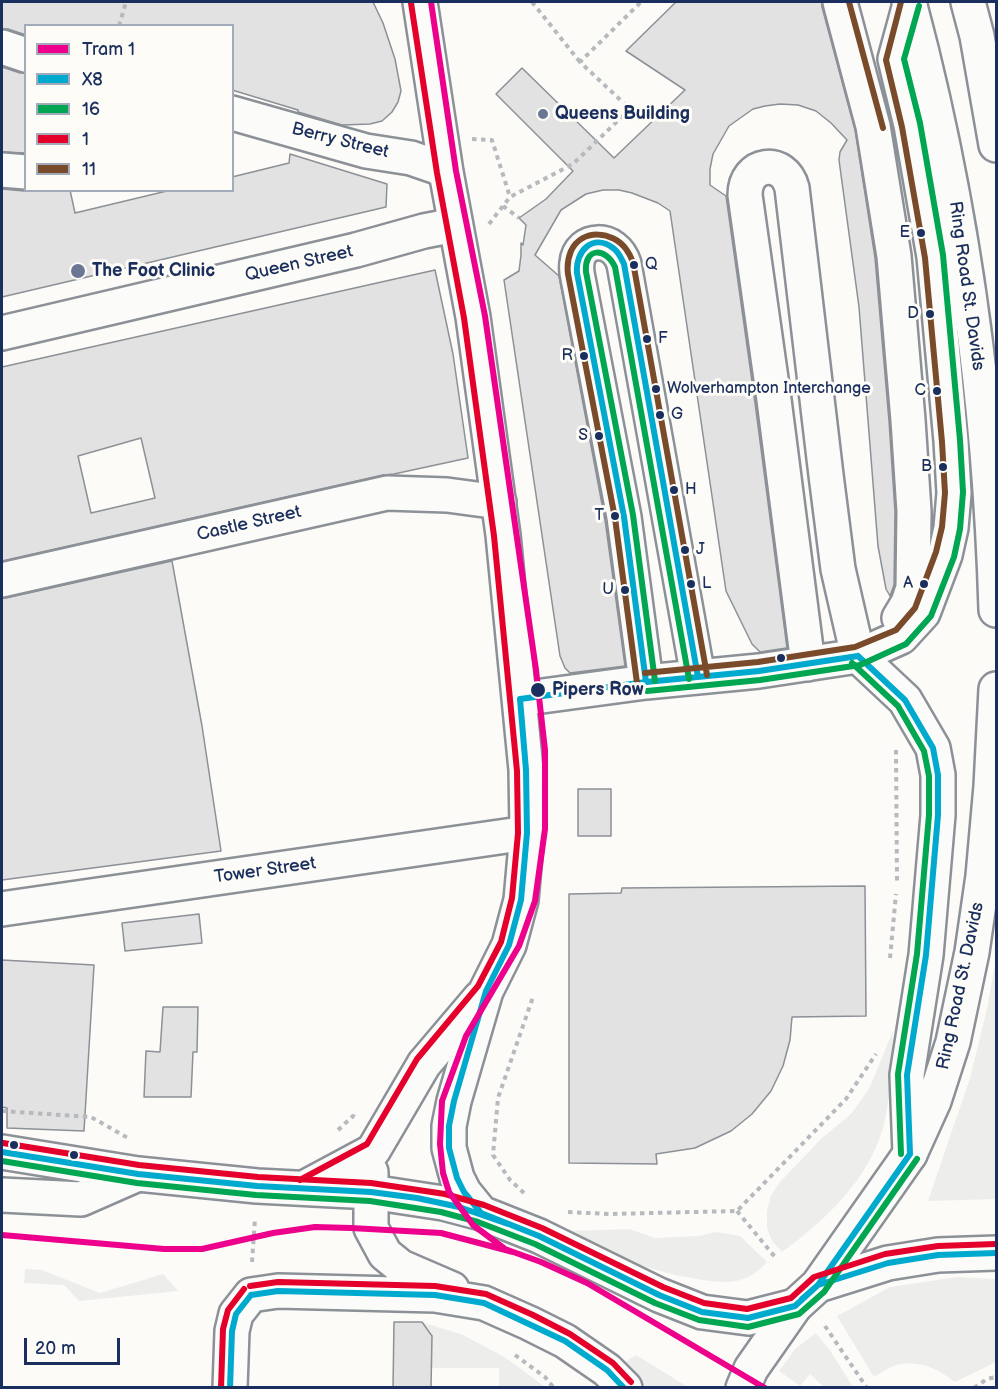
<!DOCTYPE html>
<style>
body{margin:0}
#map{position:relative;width:998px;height:1389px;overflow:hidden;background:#fcfbf8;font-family:"Balsamiq Sans",sans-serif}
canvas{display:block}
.frame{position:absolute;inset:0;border:3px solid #1b2f5e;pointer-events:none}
.legend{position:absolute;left:24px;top:24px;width:210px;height:168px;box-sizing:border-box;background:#fdfcf7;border:2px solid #a3aaba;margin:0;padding:8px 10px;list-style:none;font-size:18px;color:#1b2f5e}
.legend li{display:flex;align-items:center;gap:12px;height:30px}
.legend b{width:30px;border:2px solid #a3aaba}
.scale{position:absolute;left:24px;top:1338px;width:96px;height:27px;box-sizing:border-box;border:3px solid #1b2f5e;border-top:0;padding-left:8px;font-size:18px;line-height:21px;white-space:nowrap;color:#1b2f5e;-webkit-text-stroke:4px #fdfcf7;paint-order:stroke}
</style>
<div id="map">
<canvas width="998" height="1389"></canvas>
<div class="frame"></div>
<ul class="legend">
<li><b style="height:8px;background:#ec008c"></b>Tram 1</li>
<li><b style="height:8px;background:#00a9ce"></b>X8</li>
<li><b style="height:8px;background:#00a651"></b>16</li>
<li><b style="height:8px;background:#e4002b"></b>1</li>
<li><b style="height:8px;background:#7a4b2a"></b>11</li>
</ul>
<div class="scale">20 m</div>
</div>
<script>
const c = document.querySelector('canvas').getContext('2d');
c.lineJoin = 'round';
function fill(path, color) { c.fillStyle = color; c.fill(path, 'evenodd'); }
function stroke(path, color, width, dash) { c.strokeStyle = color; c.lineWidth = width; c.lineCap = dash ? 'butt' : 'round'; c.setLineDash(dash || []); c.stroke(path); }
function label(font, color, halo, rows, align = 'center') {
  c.font = font + ' "Balsamiq Sans",sans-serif'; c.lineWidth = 6; c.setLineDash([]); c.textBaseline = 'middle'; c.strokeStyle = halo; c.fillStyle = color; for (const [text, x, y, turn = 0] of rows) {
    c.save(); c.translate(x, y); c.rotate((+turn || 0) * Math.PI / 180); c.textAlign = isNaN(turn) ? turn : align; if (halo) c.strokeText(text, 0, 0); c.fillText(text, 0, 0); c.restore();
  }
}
fill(new Path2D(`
 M996 958V1199L928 1201 970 1078 987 1009Z
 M893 1031C892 1063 891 1097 883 1128 868 1180 825 1221 782 1252L772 1241 767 1228V1211L771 1196 779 1183 822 1138 851 1114 869 1089Z
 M629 1229 655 1238 699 1236 715 1232 729 1234 740 1236 767 1262C758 1273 742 1282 727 1282 699 1282 650 1270 624 1259 606 1252 589 1240 571 1231Z
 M25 1269 42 1270 100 1293 163 1274 178 1291 79 1301 64 1285 24 1283Z
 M957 1277 996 1279V1362L955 1382C937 1368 914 1357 891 1367 885 1370 879 1374 874 1377L837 1316 890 1287Z
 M422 1322 463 1335 506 1358 545 1387H499V1368H431L432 1336Z
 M816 1333 831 1352 853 1387H824L810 1374 800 1386 779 1371 796 1348Z
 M636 1355 688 1387H646L625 1362Z`), '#ededec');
const building = new Path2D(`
 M2 2H373L383 23 395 59 401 91 398 102 392 112 382 121 370 124 342 125 298 112V110L232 90V26H26V35L8 29H2Z
 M676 2H822V7L855 130 875 258 889 421 895 512 894 585 890 596 886 589 878 546 859 307 839 160 840 152 847 140 831 123 816 111 798 105 780 104 765 106 753 109 729 126 713 154 710 169V185L726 196 755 403 787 648 760 652 752 644 726 591 670 211 658 203 632 193 619 190H603L586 194 561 210 535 255 559 276 605 520 625 666 570 673 565 668 560 656 504 280 519 271 521 255V243L523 245 526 225 519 218 546 199 573 171 496 94 522 68 614 158 685 90 626 51Z
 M2 67 20 73H26V153L2 152Z
 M290 154 387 184 386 207 2 297V189L24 191 70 190 75 213 171 190H232V177L289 163Z
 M435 270 453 354 468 458 394 474 383 475 2 561V367ZM141 438 155 498 91 513 78 456Z
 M172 561 202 726 221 851 2 880V598H6Z
 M578 789H611V836H578Z
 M865 886 866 1016 792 1017 790 1040 783 1066 771 1091 752 1114 731 1131 695 1148 656 1154 657 1164 569 1163V894L621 893 622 888Z
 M199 914 202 943 125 951 122 923Z
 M2 960 94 965 84 1131 7 1128V1108L2 1107Z
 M163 1007H198L197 1052H193L191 1097H144L146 1051 160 1052Z
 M394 1322H422L432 1336 431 1388H393Z`);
fill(building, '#e2e2e2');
stroke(building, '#8c9097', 1.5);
const minor = new Path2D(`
 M420 2 446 172 473 317 503 535 526 770 527 833 521 900 509 945 486 991 454 1101 449 1126V1148L457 1178 464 1192 481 1213
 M840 2 873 126 894 256 908 420 914 511 913 588 908 603 899 618
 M2 47 26 55
 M232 113 366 151 411 158 437 167 446 172
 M2 170 26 172
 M2 333 356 250 424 231 455 225
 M2 580 387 493 447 495 499 502
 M808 664 774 400 745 195C745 162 784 157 792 188L826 475 838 569 858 656 905 700 933 748 938 775V815L926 955 907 1075 910 1154
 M646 682 624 517 577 273C577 270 576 266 577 263 579 237 615 235 624 264L698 677
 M520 699 646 682 759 671 858 656 901 637 923 613 945 555 951 528 954 493 951 441 934 257 911 125 895 59 910 4
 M2 909 527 833
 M2 1152 138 1174 257 1186 371 1192 443 1203 481 1213 539 1236 659 1295 702 1312 748 1318 795 1306
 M371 1172V1228L385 1254 401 1267 452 1289
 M304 1188 373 1151 424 1064 480 998
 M2 1195 81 1199 138 1174
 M230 1388 232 1331 236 1314 251 1295 278 1291 435 1295 484 1303 529 1323 565 1341 607 1370 625 1388`);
const highway = new Path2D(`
 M909 2C962 199 990 406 996 610
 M968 2 977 36 996 145
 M818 1285 910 1154 934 1101 953 1042 972 952 983 876 991 786 996 689
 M743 1388 751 1369 795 1306 818 1285 888 1263 938 1255 996 1253`);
stroke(minor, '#8c9097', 38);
stroke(highway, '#8c9097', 38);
stroke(new Path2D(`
 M532 2 580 62
 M119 26 126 2
 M472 139 492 140 510 197
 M503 206 519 218
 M489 224 510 197 573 164 630 109 580 62 641 2
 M896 750 897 883
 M890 958 896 894
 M2 1111 91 1117 128 1138
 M338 1130 353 1116 355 1117
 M524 1193 510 1180 493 1155 498 1098 533 997
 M737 1211 775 1257
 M568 1212 609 1214 737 1211 846 1099 876 1054
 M252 1262 255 1219
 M825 1326 867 1388
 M515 1355 545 1377 554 1388
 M974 1388 987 1379 996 1377`), '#b6b9bd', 4, [4.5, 4.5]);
stroke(minor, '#fbfbf9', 33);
stroke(highway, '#fbfbf9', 33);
stroke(new Path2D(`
 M858 656 905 700 933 748 938 775V815L926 955 907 1075 910 1154
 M646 682 624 517 577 273C575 251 593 233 613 248 619 252 621 258 624 264L698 677
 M520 699 526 770 527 833 521 900 509 945 486 991 454 1101 449 1126V1148L457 1178 464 1192 481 1213 539 1236 659 1295 702 1312 748 1318 795 1306 818 1285 910 1154
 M520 699 646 682 759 671 858 656
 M2 1152 138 1174 257 1186 371 1192 417 1198 459 1207 508 1224
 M251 1295 278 1291 435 1295 484 1303 565 1341 607 1370 624 1388
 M802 1299 818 1285 888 1263 938 1255 996 1253
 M230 1388 232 1331 236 1314 251 1295`), '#00a9ce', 6);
stroke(new Path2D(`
 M852 663 898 706 924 751 929 776V815L917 954 898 1074 901 1154
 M655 681 633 515 586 272C584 247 606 247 615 267L689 679
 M647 691 760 680 860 665 906 644 931 616 954 557 960 529 963 492 960 440 943 255 920 123 904 59 919 6
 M2 1161 137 1183 256 1195 370 1201 441 1212 478 1222 535 1244 655 1303 699 1320 748 1327 799 1314 824 1292 917 1159`), '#00a651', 6);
stroke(new Path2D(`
 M3 1143 139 1165 258 1177 371 1183 445 1194 484 1205 542 1228 663 1287 704 1303 747 1309 791 1298 814 1277 885 1254 938 1246 996 1244
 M300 1180 367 1144 417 1059 478 986 501 942 512 898 518 833 517 771 494 536 464 318 437 173 411 3
 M250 1286 278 1282 435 1286 486 1294 533 1315 570 1334 613 1363 631 1382
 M221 1388 223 1329 228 1310 244 1289`), '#e4002b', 6);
stroke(new Path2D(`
 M849 2 883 128
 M645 673 758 662 855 647 896 630 915 608 936 552 942 527 945 493 942 442 925 258 902 127 886 60 901 2
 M637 683 615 518 568 274C567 266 568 258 571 251 582 228 613 231 626 249 629 253 631 257 633 262L707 675`), '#7a4b2a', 6);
stroke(new Path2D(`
 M431 2 456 171 485 316 536 670 545 750V829L535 901 519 946 466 1036 442 1101 440 1144 443 1173 449 1192 473 1225 505 1249 541 1262 587 1283 765 1388
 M2 1235 164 1249H202L273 1233 315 1227 351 1228 441 1233 513 1252`), '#ec008c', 6);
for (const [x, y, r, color] of [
 [543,114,6,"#6a7694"],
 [921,233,5,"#1b2f5e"],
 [634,265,5,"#1b2f5e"],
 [78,271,8,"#6a7694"],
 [930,314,5,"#1b2f5e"],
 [647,339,5,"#1b2f5e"],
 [584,356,5,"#1b2f5e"],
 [656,389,5,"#1b2f5e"],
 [937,391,5,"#1b2f5e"],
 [660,415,5,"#1b2f5e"],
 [599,436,5,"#1b2f5e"],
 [943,467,5,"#1b2f5e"],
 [674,490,5,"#1b2f5e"],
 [615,516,5,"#1b2f5e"],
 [685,550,5,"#1b2f5e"],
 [691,584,5,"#1b2f5e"],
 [924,584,5,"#1b2f5e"],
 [625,590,5,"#1b2f5e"],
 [781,658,5,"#1b2f5e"],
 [538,690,8,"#1b2f5e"],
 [14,1145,5,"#1b2f5e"],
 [74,1155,5,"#1b2f5e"]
]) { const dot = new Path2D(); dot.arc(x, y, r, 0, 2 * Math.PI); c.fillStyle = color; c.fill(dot); stroke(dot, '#fdfcf7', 2); }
label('16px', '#1b2f5e', '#fdfcf7', [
 ["E",910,233],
 ["Q",645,265,"left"],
 ["D",919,314],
 ["F",658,339,"left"],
 ["R",573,356],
 ["Wolverhampton Interchange",667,389,"left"],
 ["C",926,391],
 ["G",671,415,"left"],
 ["S",588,436],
 ["B",932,467],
 ["H",685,490,"left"],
 ["T",604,516],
 ["J",696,550,"left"],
 ["L",702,584,"left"],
 ["A",913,584],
 ["U",614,590]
], 'right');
label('bold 18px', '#1b2f5e', '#fdfcf7', [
 ["Queens Building",555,114],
 ["The Foot Clinic",92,271]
], 'left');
label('18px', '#1b2f5e', '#fdfcf7', [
 ["Berry Street",340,141,14],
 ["Queen Street",299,264,-13],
 ["Ring Road St. Davids",966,286,82],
 ["Castle Street",249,524,-13],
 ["Tower Street",265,871,-8],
 ["Ring Road St. Davids",961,986,-78]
]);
label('bold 18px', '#1b2f5e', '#fdfcf7', [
 ["Pipers Row",552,690]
], 'left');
</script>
